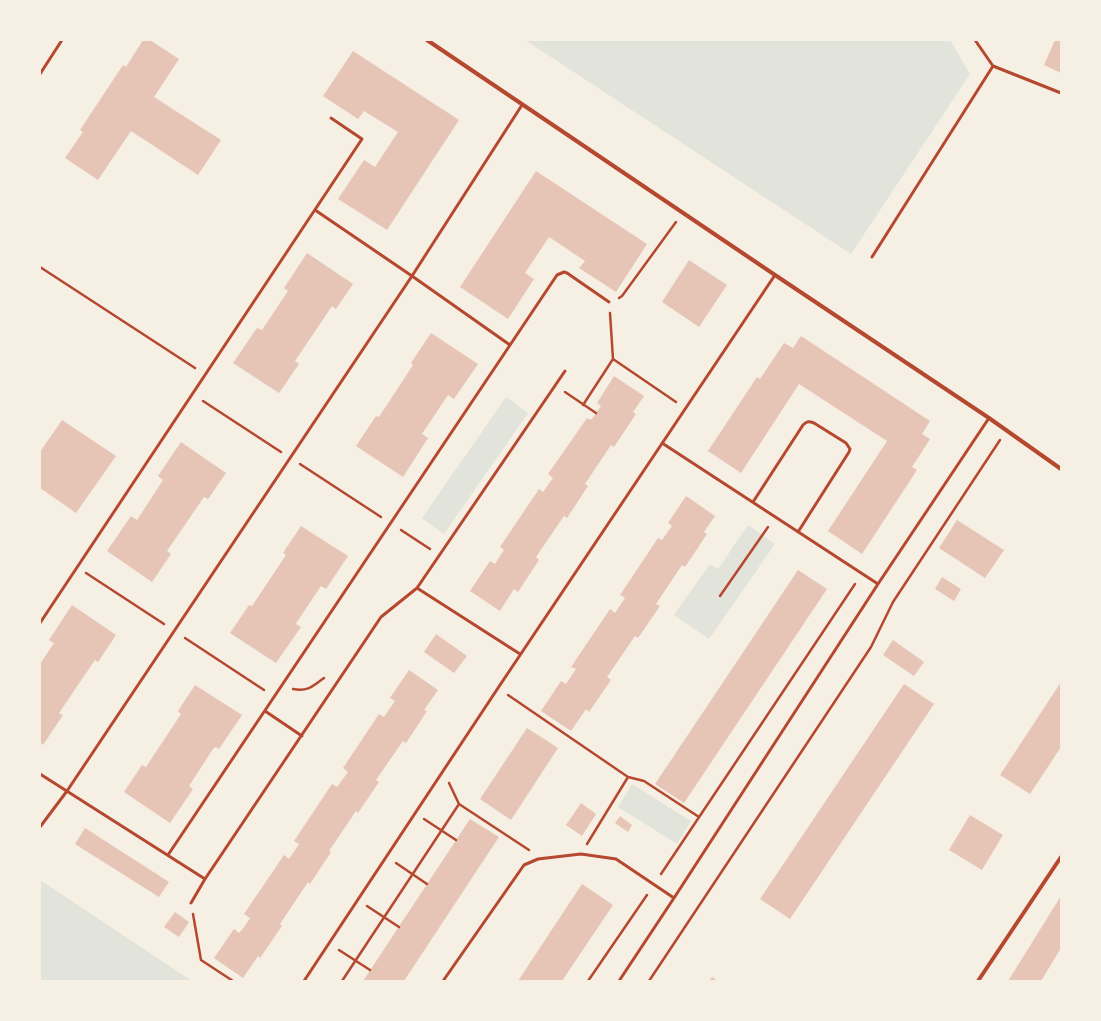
<!DOCTYPE html>
<style>
body{margin:0}
#map{position:relative;width:1101px;height:1021px;overflow:hidden;background:#f6efe4;font-family:"Work Sans",sans-serif}
canvas{display:block}
.frame{position:absolute;inset:0;border:41px solid #f6efe4;pointer-events:none}
</style>
<div id="map">
<canvas width="1101" height="1021"></canvas>
<div class="frame"></div>
</div>
<script>
const c = document.querySelector('canvas').getContext('2d');
c.lineJoin = 'round';
function fill(path, color) { c.fillStyle = color; c.fill(path, 'evenodd'); }
function stroke(path, color, width, dash) { c.strokeStyle = color; c.lineWidth = width; c.lineCap = dash ? 'butt' : 'round'; c.setLineDash(dash || []); c.stroke(path); }
fill(new Path2D(`
 M525 40H950L970 74 851 254Z
 M506 397 528 413 444 534 422 518Z
 M748 525 775 544 709 639 674 615 710 564 718 569Z
 M632 784 691 821 677 844 618 807Z
 M40 880 192 981H40Z`), '#e2e4dc');
fill(new Path2D(`
 M143 40H150L179 59 154 97 221 140 198 175 131 131 98 180 65 158 83 132 80 130 123 65 126 67Z
 M1055 40H1061V73L1044 65Z
 M353 51 459 120 387 230 338 199 364 160 375 167 398 132 364 111 358 119 323 96Z
 M536 171 647 244 616 292 579 268 585 261 549 237 525 273 534 279 508 319 460 287Z
 M307 253 353 284 336 309 332 306 295 361 299 364 279 393 233 363 257 328 262 330 288 291 284 288Z
 M689 260 727 285 699 327 662 302Z
 M431 333 478 364 454 399 448 395 422 434 428 438 403 477 356 446 376 416 379 417 413 365 411 363Z
 M801 336 930 421 922 434 930 439 912 467 917 470 862 554 828 531 887 441 799 384 741 473 708 451 757 377 760 379 784 343 793 348Z
 M614 376 644 396 633 412 636 414 614 447 611 445 585 484 588 486 567 518 564 516 536 557 539 560 518 592 514 589 500 611 470 591 490 561 495 564 504 550 500 547 539 489 543 492 553 478 548 474 587 418 591 420 601 406 597 403Z
 M62 420 116 456 76 513 40 488V452Z
 M181 442 226 473 208 499 204 497 167 551 171 554 152 582 107 551 131 516 137 520 139 517 163 480 158 476Z
 M686 496 715 516 704 532 707 534 685 567 682 565 656 604 660 606 638 638 635 636 607 677 611 680 589 712 586 709 571 731 541 711 561 681 566 684 576 669 571 667 610 609 615 613 625 598 620 595 658 538 662 540 672 526 668 523Z
 M957 520 1004 550 985 578 939 548Z
 M301 526 348 556 326 589 321 586 297 622 296 624 301 627 276 663 230 633 249 605 252 606 286 555 283 553Z
 M798 570 827 589 684 803 655 784Z
 M942 577 961 589 954 601 935 589Z
 M72 605 116 635 98 662 95 660 59 713 63 715 43 745 40 742V664L54 643 49 640Z
 M436 634 467 656 454 673 424 652Z
 M893 640 924 662 914 676 883 655Z
 M409 670 438 690 424 710 427 711 406 743 403 741 376 780 379 782 358 813 356 811 329 851 331 852 310 884 308 882 280 924 282 926 260 958 258 956 243 978 214 958 234 929 239 933 245 926 250 918 244 914 284 855 289 859 299 844 294 841 332 784 337 787 348 772 343 768 379 714 384 717 395 701 390 698Z
 M1061 682V747L1030 794 1000 775Z
 M904 684 934 704 790 919 760 899Z
 M195 685 242 715 219 749 215 747 213 749 189 786 193 789 170 823 124 792 142 765 146 767 181 714 178 711Z
 M527 728 558 748 511 820 480 799Z
 M581 803 596 814 582 836 566 825Z
 M970 815 1003 835 982 870 949 850Z
 M620 816 632 825 628 832 615 823Z
 M470 819 499 837 404 981H363Z
 M85 828 169 882 159 897 75 844Z
 M582 884 613 905 562 981H518Z
 M1061 896V948L1041 981H1008Z
 M175 912 189 922 179 937 164 927Z
 M712 977 718 981H709Z`), '#e6c5b7');
stroke(new Path2D(`
 M40 267 195 368
 M619 298 622 296 676 222
 M610 313 613 359
 M565 392 596 413
 M203 401 281 452
 M583 405 613 359 676 402
 M300 464 381 517
 M401 530 430 549
 M86 573 164 624
 M720 596 768 527
 M185 638 264 690
 M293 689C308 692 313 686 324 678
 M508 695 628 777 587 844
 M628 777 644 781 699 817
 M459 804 529 850
 M424 819 456 840
 M396 863 427 884
 M661 874 855 584
 M367 906 399 927
 M193 914 201 960 233 981
 M339 950 370 970
 M342 981 459 804 449 783
 M588 981 647 895
 M649 981 871 647 893 602 1000 440`), '#b5482f', 2.5);
stroke(new Path2D(`
 M993 66 1061 93
 M40 74 62 40
 M315 210 412 276 510 345
 M872 257 993 66 975 40
 M662 443 878 584
 M753 502 803 425C807 421 809 421 814 423L846 443 850 449 849 452 798 532
 M417 588 520 654
 M40 623 362 139 331 118
 M265 711 302 736
 M40 774 205 879
 M40 827 67 791 412 276 522 105
 M168 855 557 275 564 272 567 273 609 302
 M191 903 205 879 381 617 417 588 565 371
 M304 981 498 688 775 275
 M443 981 524 865 538 859 581 854 616 859 674 898
 M619 981 674 898 878 584 989 418`), '#b5482f', 3);
stroke(new Path2D(`
 M427 40 775 275 989 418 1061 469
 M978 981 1061 857`), '#b5482f', 4);
</script>
